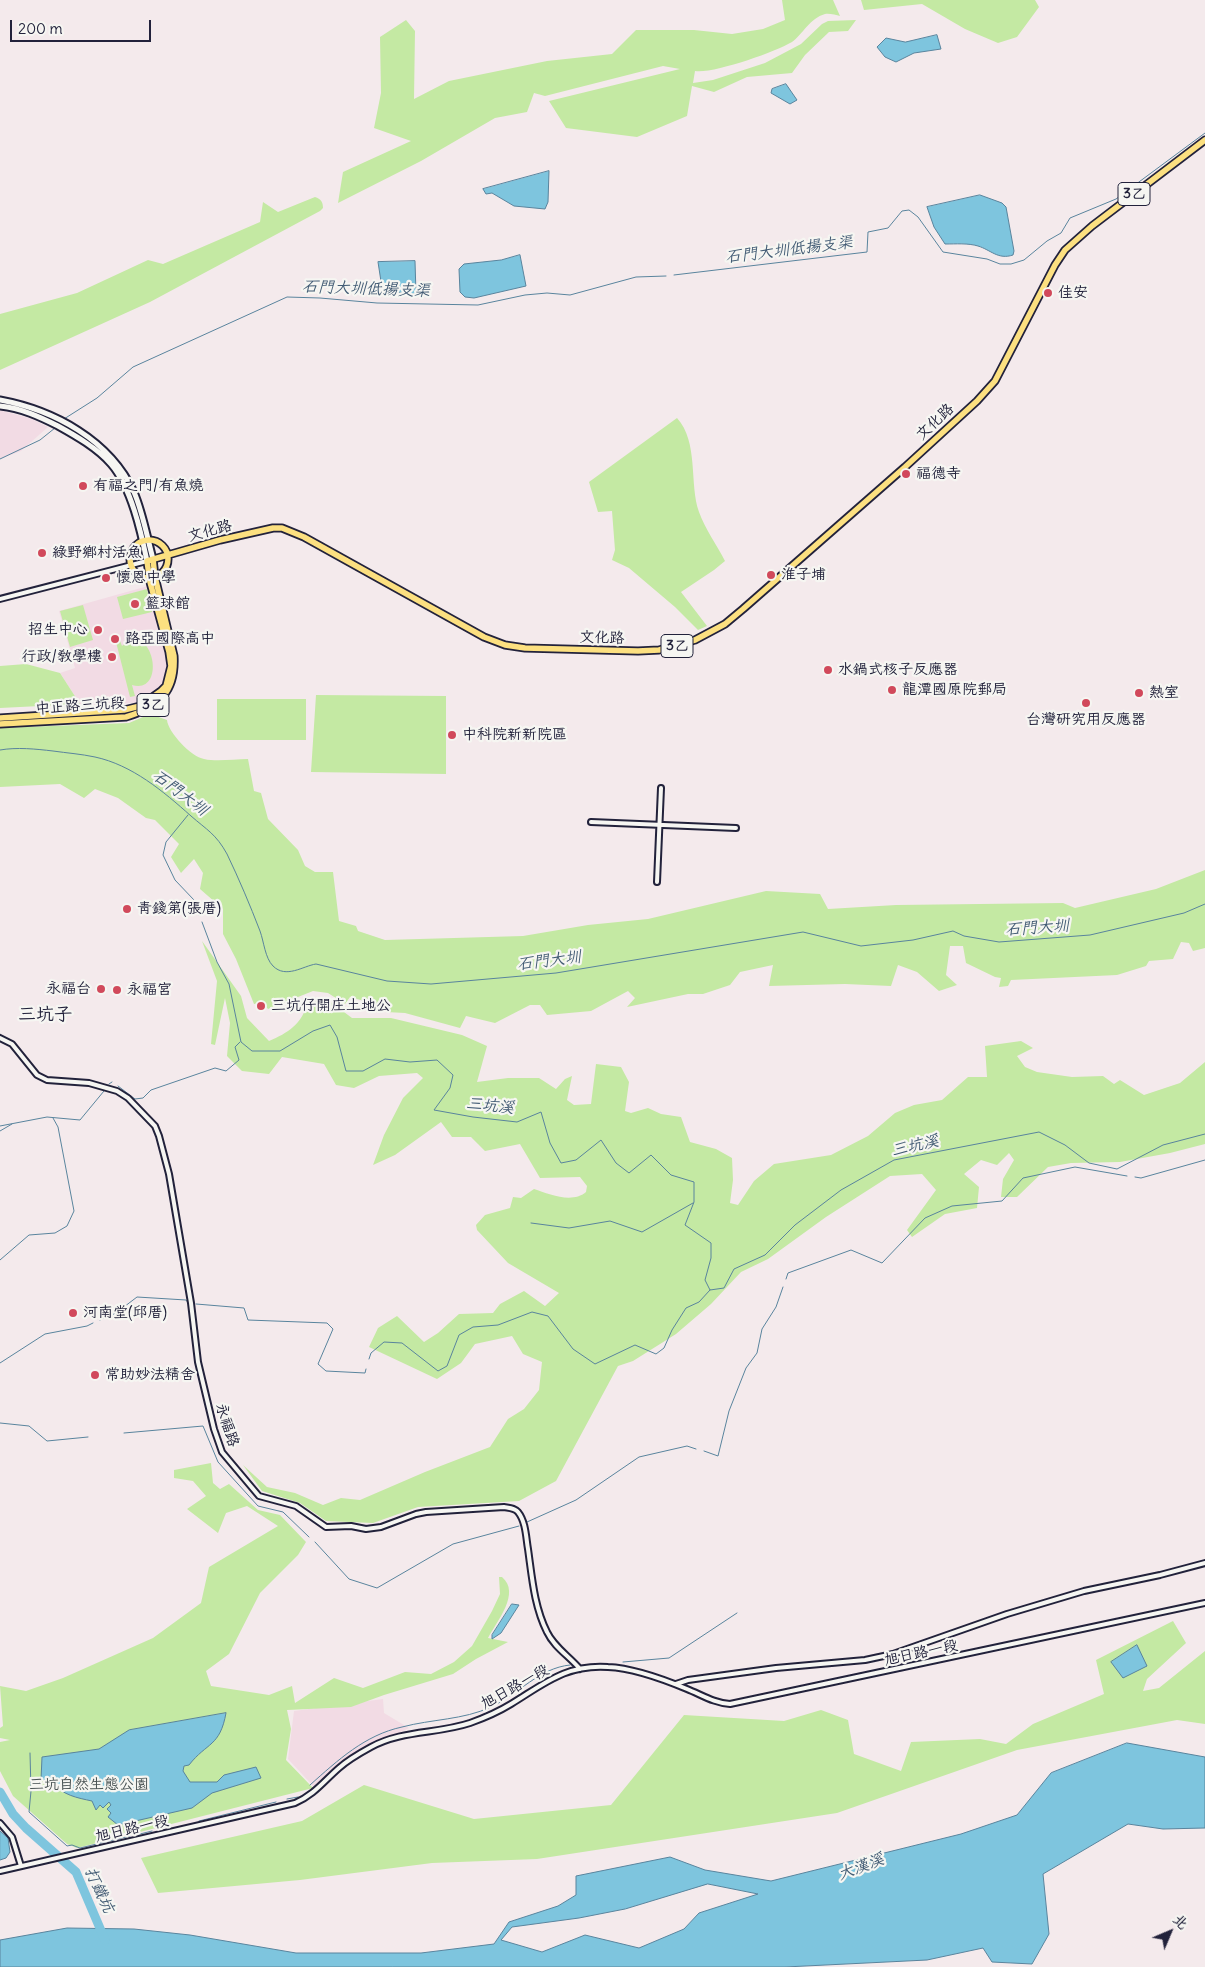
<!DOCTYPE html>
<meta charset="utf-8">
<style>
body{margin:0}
#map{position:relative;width:1205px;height:1967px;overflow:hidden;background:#f4eaec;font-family:Delius,"LXGW WenKai TC",sans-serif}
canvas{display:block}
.north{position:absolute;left:1145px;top:1907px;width:50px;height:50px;-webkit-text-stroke:4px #f6f6f2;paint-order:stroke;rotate:45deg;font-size:14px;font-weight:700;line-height:20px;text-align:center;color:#22223b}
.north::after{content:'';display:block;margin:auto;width:18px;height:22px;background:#22223b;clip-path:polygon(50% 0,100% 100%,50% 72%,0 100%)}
.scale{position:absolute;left:10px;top:20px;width:141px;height:22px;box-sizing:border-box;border:2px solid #22223b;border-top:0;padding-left:6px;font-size:15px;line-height:18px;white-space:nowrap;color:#22223b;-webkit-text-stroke:4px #f6f6f2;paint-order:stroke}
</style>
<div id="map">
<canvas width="1205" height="1967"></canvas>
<div class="north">北</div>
<div class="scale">200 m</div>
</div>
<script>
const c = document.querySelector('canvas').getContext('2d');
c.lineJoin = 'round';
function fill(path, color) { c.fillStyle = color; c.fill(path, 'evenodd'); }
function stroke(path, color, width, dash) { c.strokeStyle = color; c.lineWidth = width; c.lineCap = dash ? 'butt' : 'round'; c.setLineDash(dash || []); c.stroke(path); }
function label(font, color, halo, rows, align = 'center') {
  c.font = font + ' Delius,"LXGW WenKai TC",sans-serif'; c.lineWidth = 4.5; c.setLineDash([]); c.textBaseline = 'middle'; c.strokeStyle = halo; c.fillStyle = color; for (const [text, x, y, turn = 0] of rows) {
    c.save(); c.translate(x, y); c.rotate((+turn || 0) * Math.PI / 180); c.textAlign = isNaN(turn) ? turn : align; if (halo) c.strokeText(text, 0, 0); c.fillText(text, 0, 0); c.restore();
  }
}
fill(new Path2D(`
 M0 410 32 419 48 427 21 451 0 459Z
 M148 586 167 653V666L162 685 142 702 94 706 80 704 60 673 75 668 59 611Z
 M383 1699 384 1713 409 1728 355 1755 315 1788 288 1759 294 1711Z`), '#f2dbe4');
fill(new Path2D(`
 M782 0H833L840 16C836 15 829 13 825 14 810 18 803 34 792 42 775 52 713 74 695 71L693 83 713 80 765 63 801 44 822 24 828 21 856 20 848 31 829 32 805 55 792 73 747 77 714 92 692 86 687 116 637 137 566 128 549 101 680 69 663 66 545 96 534 93 527 112 495 118 421 161 338 203 343 172 411 141 374 128 381 93 380 37 406 20 415 31 414 99 449 81 547 61 612 54 636 30H694L732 34 763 29 785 20Z
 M861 0H1035L1039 7 1017 37 998 43 965 29 922 4 864 10Z
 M315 197C321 199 323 202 323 208L320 211 150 302 0 370V314L77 293 148 260 163 264 260 222 263 202 278 212Z
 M677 418C699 442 689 484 699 512 705 529 717 545 725 561L714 570 681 592 707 626 698 630 675 607 629 568 612 560 615 550 612 511 598 512 589 482Z
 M147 589 152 612 123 619 117 597Z
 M83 605 93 640 70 647 60 611Z
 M131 638C157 637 163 694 132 685L135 696 130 697 116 642 120 641 122 646Z
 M26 664 60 673 80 704 0 708V666Z
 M316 695 446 696V774L311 772Z
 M217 699H306V740H217Z
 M150 714 167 720C168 732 191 757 204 759 217 762 234 759 248 759L254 791 261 793 268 819 298 850 305 866 315 872H333L339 921 356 926 358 931 385 940 523 936 588 925 648 919 766 891 820 894 828 909 896 905 1063 903 1075 908 1156 889 1205 870V948L1193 951 1189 943 1181 942 1173 959 1149 961 1146 966 1117 975 1011 980 1008 986 999 987 1001 978 995 977 966 963 963 946H950L946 975 957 985 939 991 917 972 898 965 891 986 845 984 769 986 773 965 740 972 730 985 703 994H688L627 1007 635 998 628 991 591 1011 547 1015 540 1005H530L495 1023 466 1016 460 1028 405 1013 367 1011 364 1001 350 997 345 1004 328 993 313 991 268 1009 263 1003 254 1004 236 959 223 934V909L200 889 203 873 194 859 181 873 171 857 179 844 155 820 146 818 118 798 95 789 84 798 60 784 0 787V728L129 723Z
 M202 941 241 996 247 1018 269 1041C288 1033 302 1024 308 1002L328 1000 352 1018H391L462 1035 487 1046 477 1082 508 1078H539L556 1089 565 1079 572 1076 567 1100 574 1105 591 1104 596 1064 621 1067 629 1082 625 1111 631 1113 648 1108 661 1114 681 1117 690 1142 716 1149 732 1158 733 1180 730 1203 738 1205 754 1181 774 1164 831 1155 868 1136 895 1113 914 1105 942 1100 968 1077H987L985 1046 1021 1041 1033 1048 1017 1056 1025 1067 1037 1072 1072 1077 1103 1076 1114 1084 1120 1080 1144 1095 1180 1083 1205 1062V1144L1170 1153 1120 1162 1071 1163 1048 1167 1017 1197H1001L1003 1179 1014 1160 1009 1153 997 1165 981 1160 964 1174 979 1187 977 1208 945 1214 912 1237 907 1230 936 1190 922 1174 890 1176 826 1217 768 1259 741 1272 711 1304 676 1334 633 1361 618 1366 556 1481 519 1501 418 1507 373 1523 326 1521 300 1503 262 1491 243 1465 267 1487 295 1493 323 1505 341 1498 360 1500 425 1472 490 1447 508 1419 524 1409 539 1390 542 1362 523 1354 512 1336 475 1344 461 1363 437 1379 369 1347 378 1328 397 1316 424 1342 438 1333 459 1314 493 1313 500 1304 524 1291 545 1306 559 1293 508 1263 477 1230 476 1225 485 1215 510 1208 513 1197 521 1198 534 1189C549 1194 572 1204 586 1192L587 1186 580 1177 540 1178 520 1144 485 1151 471 1137H452L441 1122 395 1155 373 1165 384 1135 403 1098 423 1078 417 1073 379 1076 354 1088 336 1085 324 1064 282 1057 269 1074 242 1071 227 1056 230 1023 225 998 215 1045 211 1044 217 981Z
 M211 1463 213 1483 220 1489 229 1484 258 1510 280 1515 306 1542 298 1555 260 1593 229 1654 206 1671 211 1686 269 1695 292 1686 295 1703 334 1678 363 1688 405 1672 431 1674 454 1662 472 1646 492 1611 500 1594 499 1577H502C521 1593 497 1621 488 1638L508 1642 476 1659 453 1674 384 1695 351 1707 287 1710 291 1729 286 1760 313 1788 77 1848 67 1844 13 1796 0 1771V1742L10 1740 0 1738V1728L3 1726 0 1686 26 1691 63 1678 153 1638 201 1603 209 1567 278 1526 247 1506 226 1513 218 1533 187 1509 206 1496 193 1481 174 1478V1470Z
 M1173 1621 1186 1643 1147 1679 1143 1691 1159 1688 1205 1651V1724L1177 1720 1017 1750 837 1813 537 1859 432 1863 300 1880 158 1893 141 1858 302 1821 364 1785 474 1819 611 1805 684 1715 784 1721 821 1710 848 1720 854 1754 901 1771 911 1742 980 1739 1006 1744 1033 1724 1104 1694 1096 1660Z`), '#c4e9a3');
const water = new Path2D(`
 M937 35 941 49 914 53 896 62 885 57 877 47 886 38 905 42Z
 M786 84 797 100 790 104 771 93 772 89Z
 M549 171 548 202 545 209 514 206 492 193 486 194 483 189Z
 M980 195 1002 203 1006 207 1014 251 1013 255C998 260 991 250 978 246 968 243 956 244 945 244L934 227 927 207Z
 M520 255 526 286 474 298 465 297 460 292 459 269 464 264 501 260Z
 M415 261 416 294 396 292 382 288 378 262Z
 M512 1604 519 1605 501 1633 492 1639V1635Z
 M1137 1645 1147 1666 1123 1678 1111 1662Z
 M226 1713C220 1747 207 1742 189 1765L184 1766 183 1771 190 1782H217L224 1775 256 1767 261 1778 212 1793 192 1808 118 1825 108 1817 111 1813 107 1809 111 1805 109 1802 103 1808 100 1805 96 1810 92 1801C78 1798 61 1795 53 1782L41 1780 42 1757 99 1749 129 1730Z
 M1127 1743 1205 1757V1828L1163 1829 1128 1824 1043 1874 1049 1934 1032 1964 992 1962 983 1948 927 1960 785 1967H0V1940L67 1928 134 1929 190 1935 296 1953H421L494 1944 509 1922 558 1906 576 1895V1876L670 1857 705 1870 771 1881 961 1834 1017 1815 1051 1773ZM708 1884 758 1894 699 1913 684 1929 639 1948 585 1935 542 1952 501 1940 512 1927 579 1918 625 1909Z
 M0 1831 8 1838 10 1852 6 1858 0 1860Z`);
fill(water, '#7ec5de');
stroke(water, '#59849d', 1);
stroke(new Path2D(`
 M674 275 867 252 868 232 888 228 902 211 909 210 918 217 943 252 987 259 1000 264H1011L1024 260 1047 241 1061 233 1070 218 1116 199 1205 133
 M64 419 97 398 133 367 287 297 320 298 377 303 478 305 525 295 547 293 570 295 636 277 666 276
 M59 424V423
 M0 459 40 440 55 428
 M0 750C17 747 36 749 53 751 67 753 81 754 95 757 132 765 163 791 191 816 207 830 216 834 227 854 239 879 250 905 260 931 264 942 265 958 273 966 286 979 303 966 316 964L387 981 431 984 556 973 803 932 861 946 913 940 953 931 964 936 999 942 1090 935 1184 913 1205 904
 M188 815 166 842 163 855 175 880 194 900 199 915
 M202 922 217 962 229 984 241 1042 252 1051H280L313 1031 330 1025 337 1037 346 1071H363L385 1059 410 1062 437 1060 453 1075 450 1088 434 1110 473 1117 517 1122 541 1112 550 1143 561 1163 576 1160 601 1140 616 1163 629 1173 651 1155 671 1175 694 1182V1202L685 1225 711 1243V1258L705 1280 710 1290 724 1288 734 1269 765 1255 795 1225 841 1190 894 1160 1039 1132 1065 1145 1089 1163 1117 1169 1163 1145 1205 1134
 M109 1084 112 1082
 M118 1086 135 1099 143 1098 151 1090 215 1068 226 1071 239 1060 235 1047 240 1042
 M0 1126 47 1117 80 1120 104 1091
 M0 1131 12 1124
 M1135 1177 1141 1178 1205 1160
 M531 1223 569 1228 610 1221 642 1232 693 1203
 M0 1260 29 1235 55 1233 67 1226 74 1211 58 1127 53 1118
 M786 1279 788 1273 851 1250 882 1263 925 1218 952 1206 1002 1201 1023 1178 1075 1167 1127 1176
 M196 1304 244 1308 248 1320 327 1323 333 1329 318 1364 326 1371 365 1373 366 1369
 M100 1320 116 1313 137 1297 186 1300 189 1304
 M369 1359 371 1353 384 1342 402 1343 438 1371 447 1366 459 1335 473 1327 498 1325 532 1312 548 1316 573 1349 595 1364 635 1345 656 1354 664 1348 672 1330 686 1308 699 1302 710 1290
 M0 1363 45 1334 87 1326 93 1323
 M0 1423 29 1426 47 1441 88 1437
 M124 1433 203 1426 218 1462 258 1506 283 1512 309 1537
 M704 1451 718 1456 729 1411 746 1368 757 1353 762 1329 776 1307 783 1287
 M527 1522 576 1500 639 1457 687 1446 696 1449
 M315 1542 349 1579 377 1588 453 1544 519 1526
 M623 1662 669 1658 737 1613
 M30 1753 31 1791 29 1812 67 1846 72 1845 80 1848 130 1836
 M310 1785C338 1760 365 1735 402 1727 432 1719 463 1720 491 1707 519 1694 539 1668 570 1665
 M287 1799 298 1797
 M199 1821 276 1802
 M136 1835 152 1831`), '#59849d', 1);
stroke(new Path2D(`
 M0 1792 13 1814 26 1828 76 1872 105 1940`), '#7ec5de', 9);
const street = new Path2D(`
 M0 599 147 561
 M591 822 736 828
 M657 882 661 788
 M0 1038 12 1044 37 1075 47 1080 89 1083 117 1091 128 1098 155 1126 159 1136 169 1174 191 1303 198 1362 214 1429 222 1452 259 1496 296 1506 326 1527 351 1526 366 1529 381 1527 416 1514 426 1512 504 1507C510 1508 515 1508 518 1512 526 1522 526 1538 528 1549 532 1577 534 1606 547 1632 554 1647 569 1656 580 1669
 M676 1684 688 1680 776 1668 865 1660 893 1654 1007 1614 1084 1591 1160 1575 1205 1563
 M0 1823 12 1837 21 1866
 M0 1871 295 1803C314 1795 324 1781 339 1768 349 1759 360 1753 371 1747 402 1730 437 1734 470 1723 484 1718 498 1712 511 1704 544 1684 566 1664 608 1667 634 1668 663 1679 687 1689 702 1695 714 1703 730 1704L1205 1603`);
const secondary = new Path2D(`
 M0 400C54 410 110 440 134 492 143 513 147 537 153 559
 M0 406C21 408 40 417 58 426 76 436 97 448 111 464 131 487 141 532 147 561`);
const primary = new Path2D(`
 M130 559a19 19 0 1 1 38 0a19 19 0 1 1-38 0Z
 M0 718 124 710 140 706 161 691 166 686 171 666 169 652 150 582 147 561 220 540 273 528H282L304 537 484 637 505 645 525 648 638 651 659 650 695 640 725 624 743 609 905 467 977 401 995 381 1055 265 1065 250 1092 226 1205 140
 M0 724 126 717C159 707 176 692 174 656L155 577 153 559`);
stroke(street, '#22223b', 8);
stroke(secondary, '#22223b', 9);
stroke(primary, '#22223b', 9);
stroke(street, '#f6f6f2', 4);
stroke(secondary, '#f6f6f2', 5);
stroke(primary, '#fce080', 5.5);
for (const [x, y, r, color] of [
 [1048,293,5,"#d1495b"],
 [906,474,5,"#d1495b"],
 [83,486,5,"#d1495b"],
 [42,553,5,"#d1495b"],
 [771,575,5,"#d1495b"],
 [106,578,5,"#d1495b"],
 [135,604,5,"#d1495b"],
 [98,630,5,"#d1495b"],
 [115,639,5,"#d1495b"],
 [112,657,5,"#d1495b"],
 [828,670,5,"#d1495b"],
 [892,690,5,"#d1495b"],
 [1139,693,5,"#d1495b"],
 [1086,703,5,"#d1495b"],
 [452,735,5,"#d1495b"],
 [127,909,5,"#d1495b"],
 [101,989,5,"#d1495b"],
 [117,990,5,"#d1495b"],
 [261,1006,5,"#d1495b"],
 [73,1313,5,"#d1495b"],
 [95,1375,5,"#d1495b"]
]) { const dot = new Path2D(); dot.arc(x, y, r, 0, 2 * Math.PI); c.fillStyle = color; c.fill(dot); stroke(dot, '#f6f6f2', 2); }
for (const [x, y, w] of [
 [1134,194,32],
 [677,646,32],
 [153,705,32]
]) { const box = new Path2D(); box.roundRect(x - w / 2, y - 11.5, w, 23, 4); c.fillStyle = '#f6f6f2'; c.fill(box); stroke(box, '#22223b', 1); }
label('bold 14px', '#22223b', null, [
 ["3乙",1134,194],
 ["3乙",677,646],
 ["3乙",153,705]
]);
label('15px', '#22223b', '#f6f6f2', [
 ["佳安",1058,293],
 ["福德寺",916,474],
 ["有福之門/有魚燒",93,486],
 ["綠野鄉村活魚",52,553],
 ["淮子埔",781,575],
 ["懷恩中學",116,578],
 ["籃球館",145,604],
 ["招生中心",88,630,"right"],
 ["路亞國際高中",125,639],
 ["行政/教學樓",102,657,"right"],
 ["水鍋式核子反應器",838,670],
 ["龍潭國原院郵局",902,690],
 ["熱室",1149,693],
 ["台灣研究用反應器",1086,720,"center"],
 ["中科院新新院區",462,735],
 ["青錢第(張厝)",137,909],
 ["永福台",91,989,"right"],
 ["永福宮",127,990],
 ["三坑仔開庄土地公",271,1006],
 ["河南堂(邱厝)",83,1313],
 ["常助妙法精舍",105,1375]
], 'left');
label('15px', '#22223b', '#f6f6f2', [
 ["文化路",935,422,-43],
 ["文化路",210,531,-15],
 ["文化路",602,638,2],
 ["中正路三坑段",80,706,-4],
 ["永福路",227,1425,72],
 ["旭日路一段",921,1653,-12],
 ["旭日路一段",515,1687,-29],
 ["旭日路一段",132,1829,-13]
]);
label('15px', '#4a5455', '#f6f6f2', [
 ["三坑自然生態公園",89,1785]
]);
label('italic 16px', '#425b74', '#f6f6f2', [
 ["石門大圳低揚支渠",789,250,-7],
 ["石門大圳低揚支渠",366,289,2],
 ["石門大圳",180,793,37],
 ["石門大圳",1037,928,-4],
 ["石門大圳",549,961,-7],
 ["三坑溪",490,1106,6],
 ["三坑溪",915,1146,-13],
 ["大漢溪",861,1867,-21],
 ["打鐵坑",99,1890,65]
]);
label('18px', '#22223b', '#f6f6f2', [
 ["三坑子",45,1015]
]);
</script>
